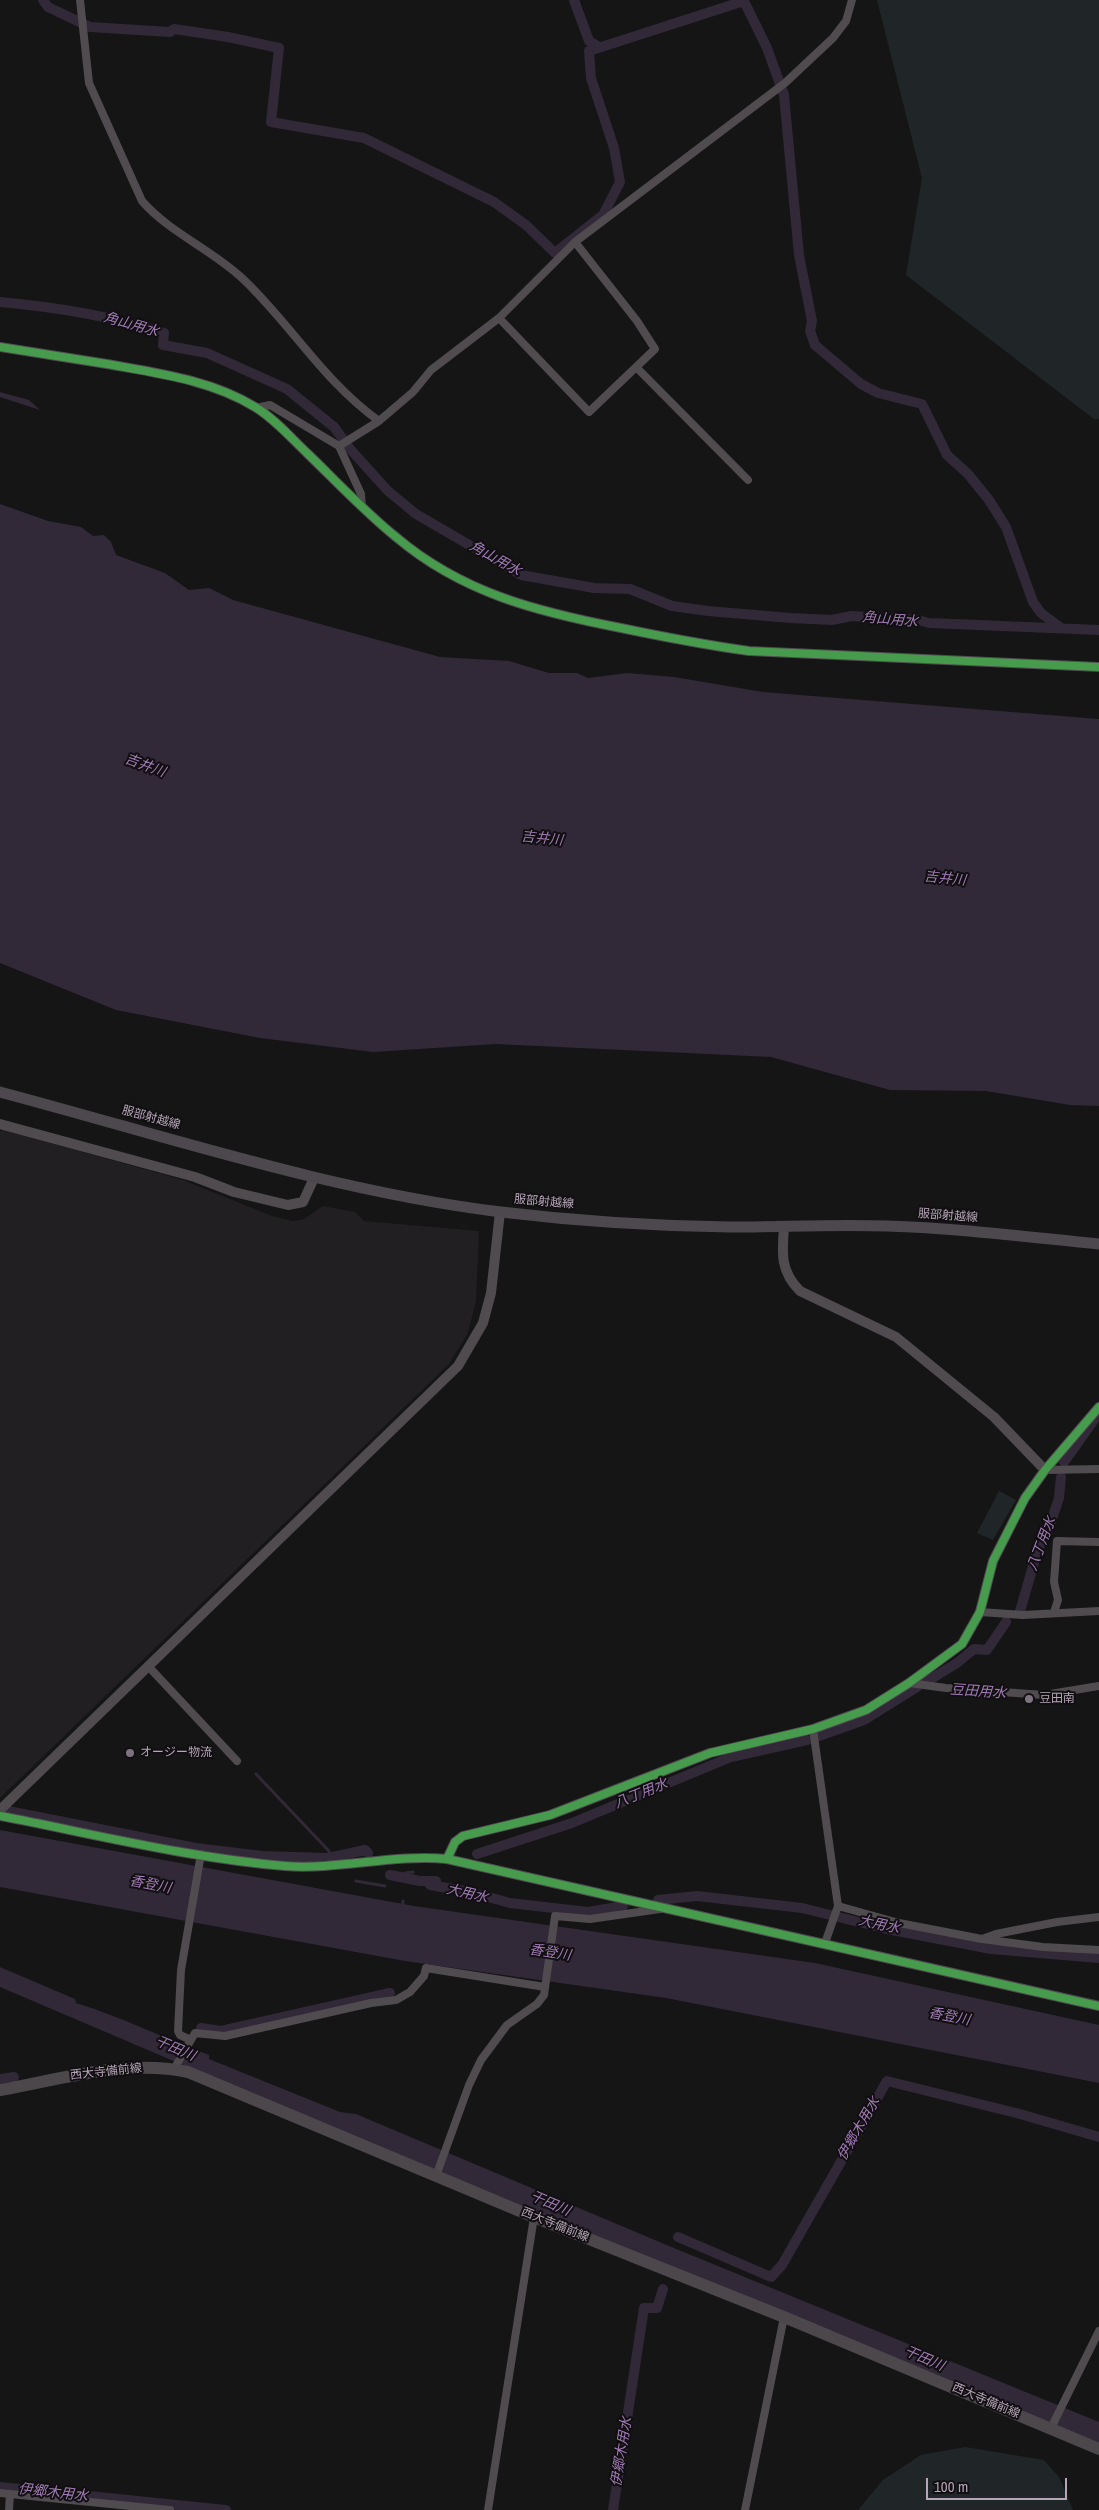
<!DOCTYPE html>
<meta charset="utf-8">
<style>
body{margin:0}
#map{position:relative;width:1099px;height:2510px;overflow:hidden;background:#151515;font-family:"Archivo Narrow",sans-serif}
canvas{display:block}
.scale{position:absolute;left:926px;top:2478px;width:141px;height:22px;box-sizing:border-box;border:2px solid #b5a5b7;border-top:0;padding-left:6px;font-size:15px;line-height:18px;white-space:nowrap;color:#b5a5b7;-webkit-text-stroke:4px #110f11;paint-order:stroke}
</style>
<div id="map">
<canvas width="1099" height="2510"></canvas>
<div class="scale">100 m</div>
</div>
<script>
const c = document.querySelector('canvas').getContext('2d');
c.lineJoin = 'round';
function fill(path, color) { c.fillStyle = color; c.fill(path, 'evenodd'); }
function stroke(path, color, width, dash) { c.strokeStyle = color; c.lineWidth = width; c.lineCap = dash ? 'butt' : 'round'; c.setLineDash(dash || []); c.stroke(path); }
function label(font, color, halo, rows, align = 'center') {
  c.font = font + ' "Archivo Narrow","Noto Sans JP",sans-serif'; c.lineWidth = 4; c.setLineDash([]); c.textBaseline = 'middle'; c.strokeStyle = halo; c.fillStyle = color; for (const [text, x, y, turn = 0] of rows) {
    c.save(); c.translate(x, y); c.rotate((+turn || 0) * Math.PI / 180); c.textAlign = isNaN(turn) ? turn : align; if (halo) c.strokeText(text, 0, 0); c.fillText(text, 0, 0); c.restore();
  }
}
fill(new Path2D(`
 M4 1130 183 1180 272 1216 293 1221 304 1219 323 1206 355 1212 364 1221 479 1231 476 1301 468 1333 449 1364 0 1798V1131Z`), '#211f21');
fill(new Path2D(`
 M877 0H1099V419H1094L906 275 922 178Z
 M999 1491 1016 1500 993 1540 977 1533Z
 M965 2447 1044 2460 1059 2477 1073 2510H858L883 2480 921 2455Z`), '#202628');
fill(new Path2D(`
 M0 392 29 400 40 410 0 397Z
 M0 504 48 521 81 527 93 536 104 535 111 542 116 555 165 573 189 590 209 588 233 600 440 657 509 661 549 673H577L588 678 627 673 674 677 763 692 1099 719V1106L1070 1105 986 1091 890 1090 771 1057 496 1044 373 1052 260 1038 116 1010 0 963Z
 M0 1830 414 1906 815 1963 1099 2025V2083L666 1998 405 1961 0 1887Z
 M0 1967 75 1999 76 2003C122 2017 163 2038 209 2055V2059L340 2112 356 2114 669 2246 1099 2422V2444L244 2091 0 1987Z`), '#312838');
stroke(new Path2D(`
 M256 1774 328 1850 334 1860
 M405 1875V1873L413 1872
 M356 1881 385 1886
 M447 1894 448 1888
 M403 1904V1901`), '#312838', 3);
stroke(new Path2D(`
 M43 0 48 7 90 27 170 32 174 29 228 37 279 48 271 122 364 138 494 202 526 225 555 253 603 215 620 182 614 148 591 78 589 51 744 1 767 48 784 95 799 255 812 321 810 331 815 345 861 384 878 393 922 404 947 455 968 474 989 500 1006 527 1033 602 1041 613 1061 628
 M574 0 589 41 599 47
 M0 302C56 307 111 316 164 333L163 345 207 353 287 389 334 427 351 450 388 491 416 514 521 575 594 588 630 589 672 606 708 611 790 618 832 620 851 616 918 620 929 623 1099 630
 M1064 1462 1099 1413
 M1020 1611 1038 1549 1047 1534 1059 1498 1061 1477
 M926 1682 957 1663 974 1649 987 1650 1006 1622
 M819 1736 864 1720 917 1687
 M8 1811 196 1848 262 1856 328 1858 365 1850 368 1853
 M477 1854 572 1823 731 1757 807 1740
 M390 1875 420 1881H436
 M430 1885 470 1892 510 1903 588 1912 623 1906
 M658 1900 697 1896 802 1908 887 1929 991 1949 1099 1958
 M201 2028 221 2031 390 1993
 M0 2079 14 2077
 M678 2237 771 2277 782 2265 887 2081 1020 2114 1099 2137
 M0 2487 226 2510
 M613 2510 644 2308H657L663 2289`), '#312838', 10);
stroke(new Path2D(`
 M80 0 89 83 142 201C170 233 211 249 242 278 290 323 324 382 379 421
 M499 318 589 412 655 349 637 321 575 242
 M636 367 748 480
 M256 408 270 405 339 446 361 494 362 507
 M339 446 379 421 413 392 431 370 499 318 575 242 785 83 833 38 846 21 852 0
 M1045 1470 1099 1469
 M980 1612 1023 1615 1099 1611
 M1054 1612 1058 1600 1054 1582 1057 1541 1099 1542
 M148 1666 237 1761
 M909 1683 946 1688 1044 1695 1099 1686
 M813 1729 838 1906 825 1943
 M838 1906 899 1923 982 1939 996 1934 1057 1922 1099 1917
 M982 1939 1043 1947 1099 1950
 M191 2040 180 2035 178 2031 181 1970 201 1854
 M174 2069 195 2033 225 2036 371 2003 396 2000 410 1992 424 1976 426 1968 545 1987
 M436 2176 469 2085 481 2060 507 2025 537 2004 544 1995 555 1916 590 1919 660 1909
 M1051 2428 1099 2331
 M0 2493 170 2510
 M9 2510 10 2494
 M488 2510 534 2217
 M745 2510 784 2317`), '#4f4b4f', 8);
stroke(new Path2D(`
 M0 347C36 353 71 358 107 364 157 373 211 380 255 407 275 419 291 438 308 454 337 482 365 512 396 537 462 593 538 612 621 628 664 637 706 645 749 651L1099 667
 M0 1124 195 1177 234 1192 288 1205 303 1202 314 1178
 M784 1227C782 1253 780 1271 800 1291L896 1337 994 1417 1045 1470
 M0 1810 458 1366 483 1323 491 1293 500 1212
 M0 1816C94 1834 189 1858 285 1866 339 1870 393 1854 447 1859L1099 2006
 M447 1859 455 1842 463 1836 550 1815 710 1753 813 1729 866 1710 909 1683 962 1644 980 1612 993 1561 1025 1498 1045 1470 1099 1407`), '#4f4b4f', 10);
stroke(new Path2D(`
 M0 1092C166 1136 330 1191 501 1212 576 1221 654 1226 730 1227 782 1227 835 1224 887 1226 958 1228 1028 1237 1099 1244`), '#4c484d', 11);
stroke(new Path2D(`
 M0 2090C62 2079 125 2059 188 2072L534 2217 784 2317 1099 2449`), '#4b474b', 12);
stroke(new Path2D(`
 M0 347C36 353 71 358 107 364 157 373 211 380 255 407 275 419 291 438 308 454 337 482 365 512 396 537 462 593 538 612 621 628 664 637 706 645 749 651L1099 667
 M0 1816C94 1834 189 1858 285 1866 339 1870 393 1854 447 1859L1099 2006
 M447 1859 455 1842 463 1836 550 1815 710 1753 813 1729 866 1710 909 1683 962 1644 980 1612 993 1561 1025 1498 1045 1470 1099 1407`), '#469c4c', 8);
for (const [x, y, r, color] of [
 [1029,1699,5,"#7d737e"],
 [130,1753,5,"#7d737e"]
]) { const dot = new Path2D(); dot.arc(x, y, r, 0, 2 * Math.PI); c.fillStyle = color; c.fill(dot); stroke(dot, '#110f11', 2); }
label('12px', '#b5a5b7', '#110f11', [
 ["服部射越線",151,1118,15],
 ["服部射越線",544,1202,5],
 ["服部射越線",948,1216,4],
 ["西大寺備前線",106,2072,-6],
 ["西大寺備前線",555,2225,22],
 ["西大寺備前線",986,2401,23]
]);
label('12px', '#b5a5b7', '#110f11', [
 ["豆田南",1039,1699],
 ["オージー物流",140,1753]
], 'left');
label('italic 14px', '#a07bb4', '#110f11', [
 ["角山用水",131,325,16],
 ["角山用水",495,559,29],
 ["角山用水",890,620,5],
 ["吉井川",145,766,20],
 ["吉井川",542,839,6],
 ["吉井川",945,879,6],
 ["八丁用水",1042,1544,-69],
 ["豆田用水",978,1692,4],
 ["八丁用水",641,1794,-22],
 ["香登川",150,1885,11],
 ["大用水",467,1894,13],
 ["大用水",879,1925,12],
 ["香登川",550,1953,9],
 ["香登川",949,2017,11],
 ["干田川",175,2049,23],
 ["伊郷木用水",859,2129,-60],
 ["干田川",550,2204,23],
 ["干田川",924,2359,23],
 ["伊郷木用水",622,2452,-81],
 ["伊郷木用水",53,2493,6]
]);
</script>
